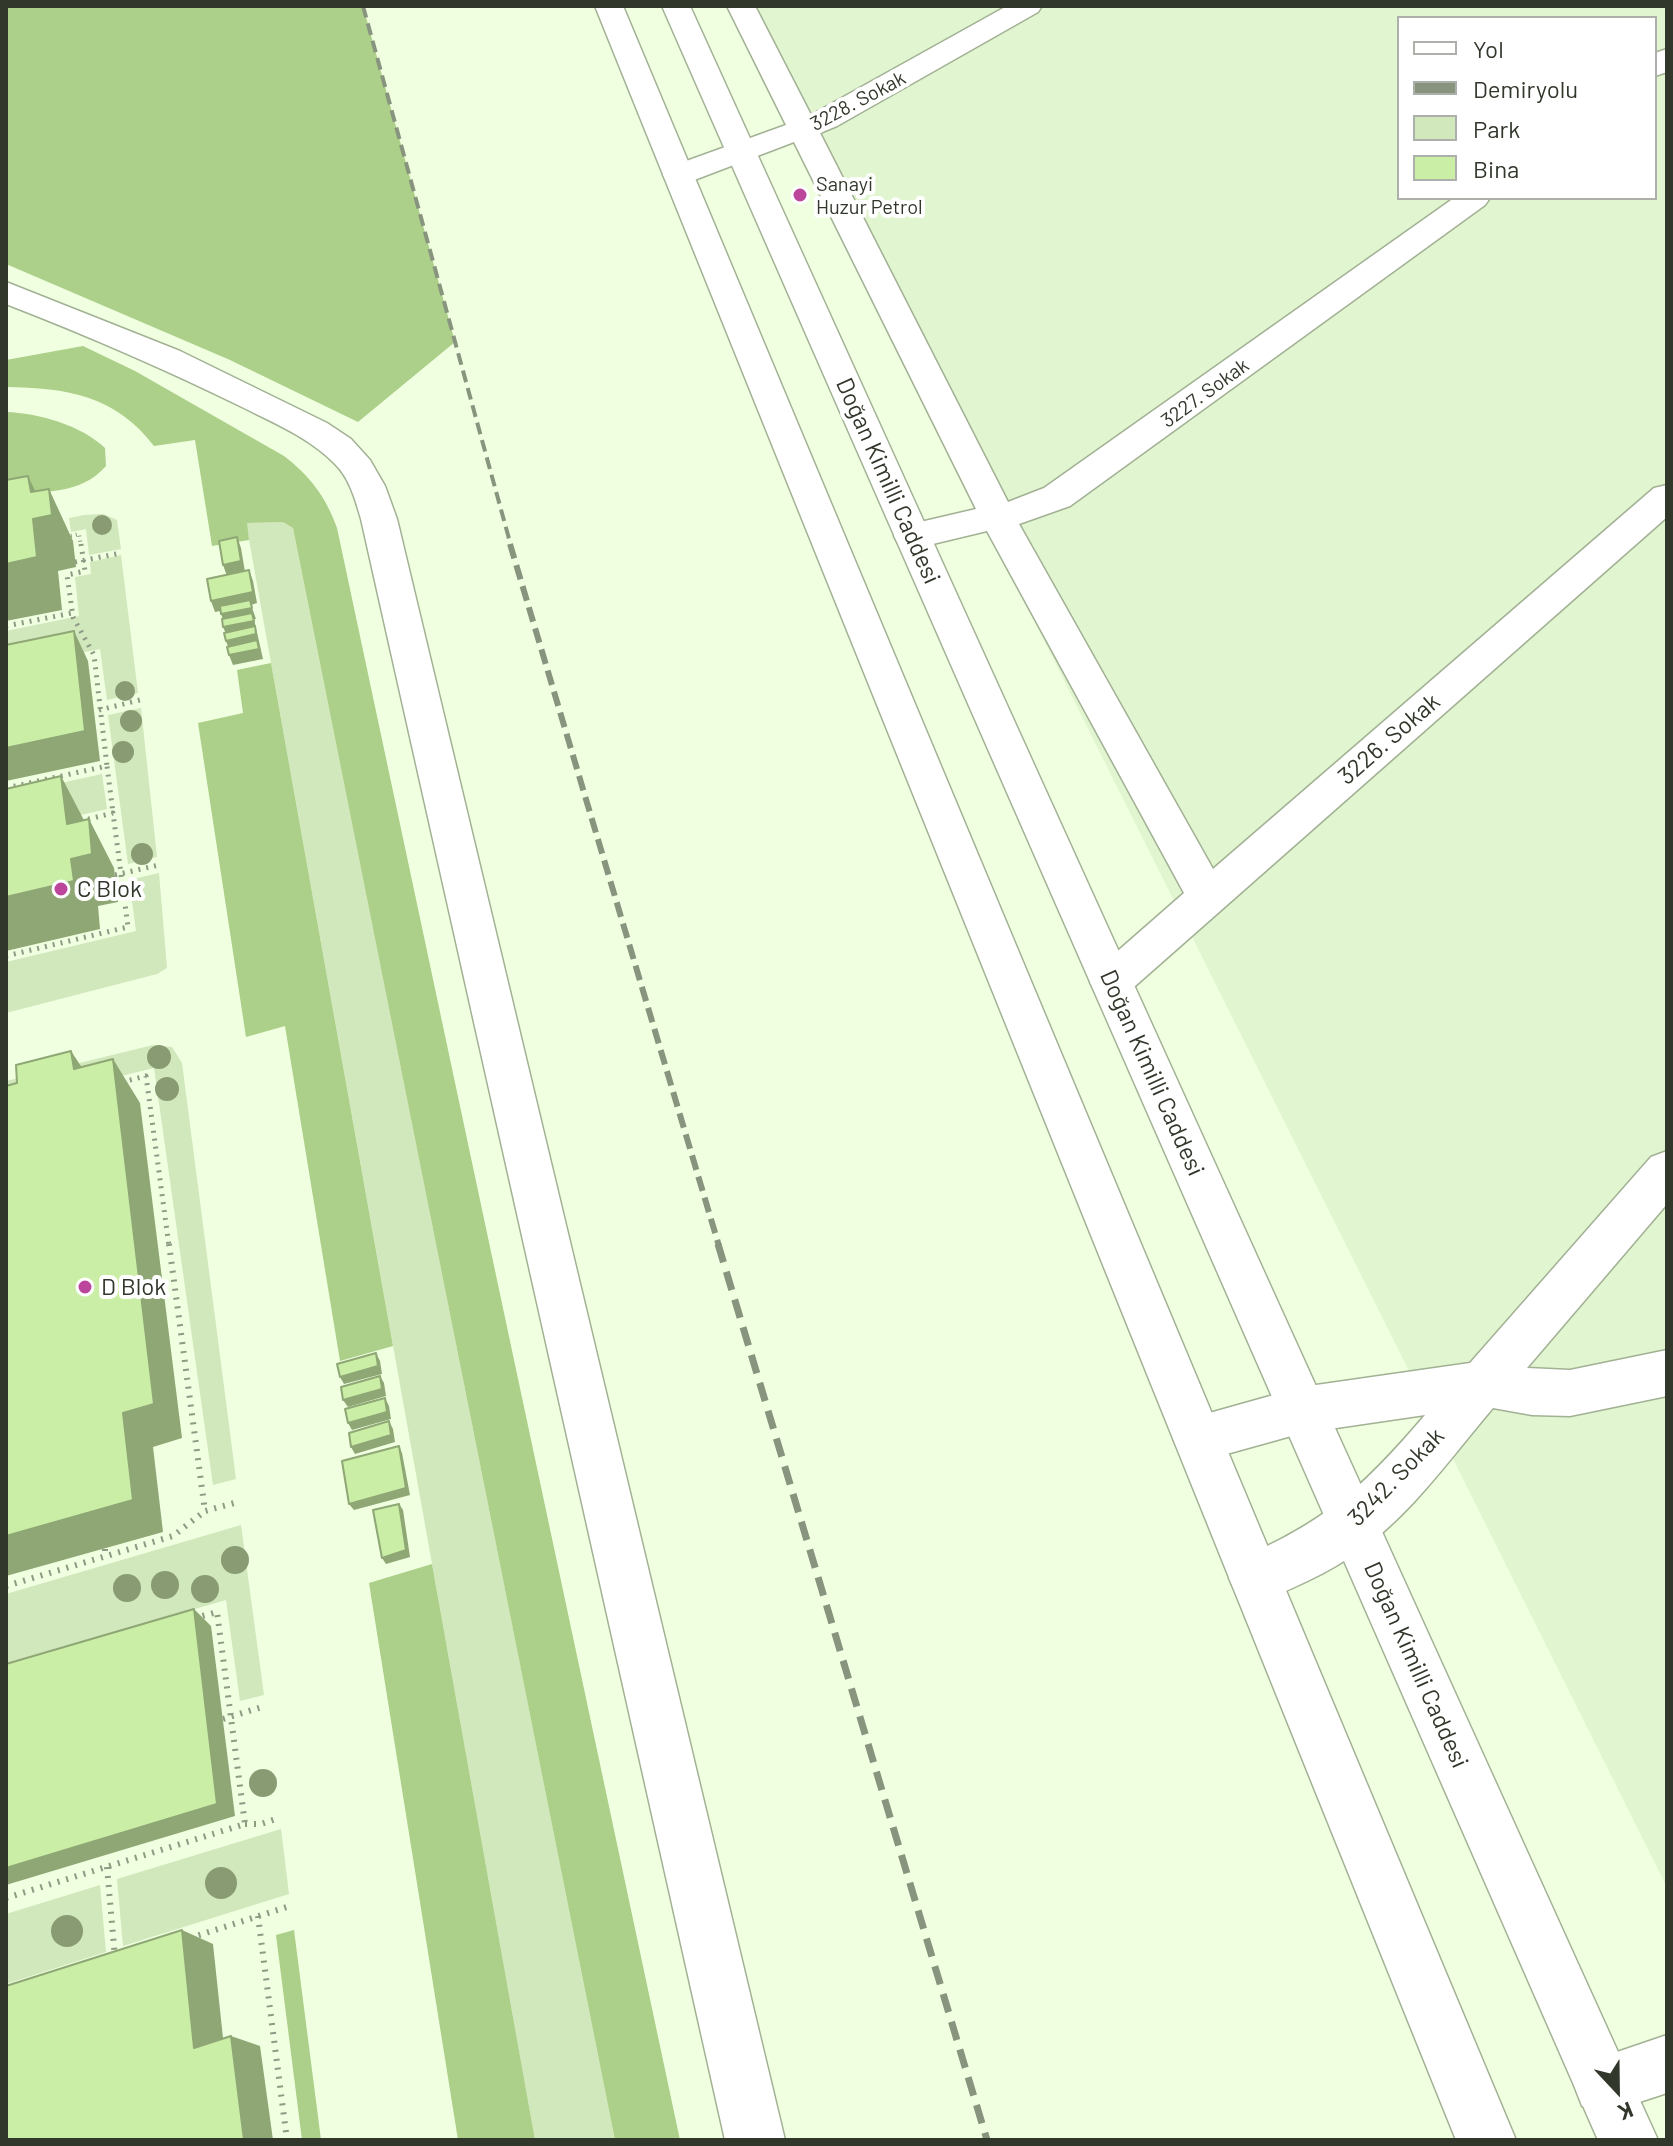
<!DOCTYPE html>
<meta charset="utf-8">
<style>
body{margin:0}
#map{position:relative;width:1673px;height:2146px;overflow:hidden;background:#efffe0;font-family:Barlow,sans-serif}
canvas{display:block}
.frame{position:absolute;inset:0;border:8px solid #31372b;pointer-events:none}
.legend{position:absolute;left:1397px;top:16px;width:260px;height:184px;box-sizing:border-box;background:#fff;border:2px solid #adafaa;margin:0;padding:10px 14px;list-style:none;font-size:24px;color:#31372b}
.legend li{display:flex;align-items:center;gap:16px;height:40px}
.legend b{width:40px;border:2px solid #adafaa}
.north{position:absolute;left:1577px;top:2050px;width:80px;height:80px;-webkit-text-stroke:6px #fff;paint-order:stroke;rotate:158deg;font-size:22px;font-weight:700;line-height:32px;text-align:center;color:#31372b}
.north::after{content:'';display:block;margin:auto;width:28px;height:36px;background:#31372b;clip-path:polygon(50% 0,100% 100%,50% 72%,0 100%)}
</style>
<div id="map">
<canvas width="1673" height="2146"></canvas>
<div class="frame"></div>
<ul class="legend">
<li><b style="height:10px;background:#fff"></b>Yol</li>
<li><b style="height:10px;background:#89947f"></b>Demiryolu</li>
<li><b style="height:22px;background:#d1e7bc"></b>Park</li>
<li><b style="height:22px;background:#cbeea7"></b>Bina</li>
</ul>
<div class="north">K</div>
</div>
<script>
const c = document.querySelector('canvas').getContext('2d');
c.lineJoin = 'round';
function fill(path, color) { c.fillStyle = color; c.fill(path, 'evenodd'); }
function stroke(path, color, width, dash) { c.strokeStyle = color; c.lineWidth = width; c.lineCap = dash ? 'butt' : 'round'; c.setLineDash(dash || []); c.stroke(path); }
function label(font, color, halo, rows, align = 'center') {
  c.font = font + ' Barlow,sans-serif'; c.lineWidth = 8; c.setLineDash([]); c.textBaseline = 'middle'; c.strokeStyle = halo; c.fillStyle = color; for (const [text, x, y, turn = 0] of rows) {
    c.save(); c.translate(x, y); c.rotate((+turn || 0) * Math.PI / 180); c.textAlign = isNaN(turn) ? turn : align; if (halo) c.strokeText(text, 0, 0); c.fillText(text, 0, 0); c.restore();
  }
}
fill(new Path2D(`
 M727 6H1667V1887ZM1399 18H1655V198H1399Z`), '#e1f5d0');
fill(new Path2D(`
 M84 515 103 514 117 520 121 549 89 555 86 529 71 532 69 518Z
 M283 522 293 528 615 2140H535L246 523Z
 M121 555 138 693 107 700 100 649 6 668V631L79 616 75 577 91 574 90 562Z
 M141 708 157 857 128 864 108 715Z
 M102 774 107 809 6 832V795Z
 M159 873 167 968 157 974 6 1013V962L136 931 129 880Z
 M153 1045 172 1047 182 1063 236 1479 213 1485 154 1068 6 1104V1081Z
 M241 1525 264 1695 240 1701 226 1600 6 1663V1594Z
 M281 1829 289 1894 123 1946 117 1879Z
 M100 1885 106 1952 6 1984V1914Z`), '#d1e7bc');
fill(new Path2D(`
 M6 6H363L455 342 358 422 230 360 6 264Z
 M83 346 135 371 284 456C310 476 326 497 337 528L680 2140H615L293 528 283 522 247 523 249 540 212 546 195 440 154 446C115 395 67 388 6 387V360Z
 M6 412C38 413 81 425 105 448L106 466C81 495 42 492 6 493Z
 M271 663 393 1346 340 1361 285 1026 246 1037 198 723 243 713 237 670Z
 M432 1564 535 2140H458L369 1583Z
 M294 1930 321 2140H302L276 1935Z`), '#accf89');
const minor = new Path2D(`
 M727 6H755L811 115 1007 6H1042L1038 12 837 126 820 133 1008 502 1044 488 1454 198H1490L1485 205 1070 506 1019 524 1213 869 1654 488 1667 485V517L1126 994 1111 1000 1096 994 1090 982 1096 970 1184 893 987 531 912 549 899 545 894 536 899 527 976 509 794 142 689 182 678 184 667 182 663 175 667 168 786 125Z
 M1667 49V72L1655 76V53Z
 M6 282 180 351 327 423 351 439 370 460 385 486 397 519 785 2140H725L361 519C355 499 350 479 335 464 310 438 274 423 242 407 165 369 86 335 6 304Z
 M1667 1151V1204L1527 1368 1570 1370 1667 1350V1396L1570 1416 1532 1415 1493 1408C1451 1457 1412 1514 1359 1551 1327 1574 1291 1589 1255 1604L1237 1596 1229 1578 1237 1560C1325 1522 1363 1488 1425 1415L1302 1433 1198 1462 1181 1455 1173 1438 1181 1421 1302 1387 1470 1363 1651 1157Z
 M1667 2035V2093L1603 2114 1582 2106 1574 2085 1582 2064Z`);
const major = new Path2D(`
 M595 6H623L1516 2140H1456Z
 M662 6H690L1658 2140H1598Z`);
stroke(minor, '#a2b194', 3);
stroke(major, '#a2b194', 3);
stroke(new Path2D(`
 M66 537 79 534 81 546`), '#8f9a85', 4, [1, 4]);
stroke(new Path2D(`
 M81 544 85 571 67 575 73 617 94 655 107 766
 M75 562 121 553
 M6 626 72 613
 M99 710 140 700
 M6 788 107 766 113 813
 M115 875 159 865
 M6 956 128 927 113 813 81 821
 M122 1082 146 1076 169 1246`), '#8f9a85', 5, [2, 6]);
stroke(new Path2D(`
 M169 1244 205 1511 238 1502
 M105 1549V1557
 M6 1586 173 1536 205 1511
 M223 1719 265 1706
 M245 1824H261L279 1818
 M107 1867 115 1958
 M6 1898 245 1824 217 1612 195 1618
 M258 1916 287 2140
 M190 1938 290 1906`), '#8f9a85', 6, [2, 7]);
fill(minor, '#fff');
fill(major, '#fff');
stroke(new Path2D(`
 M363 6 511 546`), '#89947f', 4, [12, 6]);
stroke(new Path2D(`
 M510 544 719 1246`), '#89947f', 6, [15, 7]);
stroke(new Path2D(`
 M718 1244 987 2140`), '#89947f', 7, [19, 10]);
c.fillStyle = '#889b72';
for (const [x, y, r] of [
 [102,525,10],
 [125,691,10],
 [131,721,11],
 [123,752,11],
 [142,854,11],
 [159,1057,12],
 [167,1089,12],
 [235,1560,14],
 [165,1585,14],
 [127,1588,14],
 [205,1589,14],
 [263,1783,14],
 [221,1883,16],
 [67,1931,16]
]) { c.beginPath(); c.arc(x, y, r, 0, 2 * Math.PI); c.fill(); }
fill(new Path2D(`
 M28 476 47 516 49 489 73 541 76 567 58 571 62 610 6 621V564L31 492Z
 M237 537 241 548 245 572 227 576 223 565Z
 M249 570 253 581 257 603 251 605 256 619H254L263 659 233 665 229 655 230 652 226 641 228 638 223 627 225 625 221 614 251 605 215 612 211 601Z
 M74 631 88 661 100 761 6 781V748Z
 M61 776 87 826 89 819 114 868 118 902 98 906 100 929 6 951V897L67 824Z
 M71 1051 100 1095 74 1069Z
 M113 1059 140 1103 182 1438 153 1447 163 1532 6 1576V1536L123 1413Z
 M376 1353 380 1361 382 1374 344 1384 340 1377Z
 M380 1376 384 1383 386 1396 348 1407 343 1400Z
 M385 1398 389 1406 391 1419 352 1430 348 1423Z
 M389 1421 393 1429 395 1442 355 1454 351 1447Z
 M399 1446 402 1453 410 1495 354 1510 349 1504Z
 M399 1504 403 1510 410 1557 386 1564 382 1558Z
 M194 1609 211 1626 235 1816 6 1885V1868Z
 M182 1930 213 1944 225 2057 194 2048Z
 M231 2036 260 2046 273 2140H244Z`), '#8ea775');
const building = new Path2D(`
 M28 476 31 492 49 489 52 515 33 519 37 557 6 564V480Z
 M237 537 241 561 223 565 219 541Z
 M249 570 253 592 211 601 207 579Z
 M250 600 252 608 221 614 220 606Z
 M252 613 254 621 223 627 222 619Z
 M255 626 256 634 226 641 224 633Z
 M74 631 85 731 6 748V645Z
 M257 640 259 649 229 655 227 647Z
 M61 776 67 824 89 819 92 854 71 859 74 881 6 897V789Z
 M71 1051 74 1069 113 1059 154 1404 123 1413 133 1500 6 1536V1086L17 1083 16 1065Z
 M376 1353 378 1366 340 1377 337 1364Z
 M380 1376 382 1389 343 1400 341 1387Z
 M385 1398 387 1412 348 1423 345 1409Z
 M389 1421 391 1435 351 1447 349 1433Z
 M399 1446 406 1488 349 1504 342 1461Z
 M399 1504 406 1550 382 1558 373 1510Z
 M194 1609 217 1804 6 1868V1664Z
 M182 1930 194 2048 231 2036 244 2140H6V1986Z`);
fill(building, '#cbeea7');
stroke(building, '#8ea775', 2);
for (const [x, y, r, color] of [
 [800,195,8,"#bc469c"],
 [61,889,8,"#bc469c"],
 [85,1287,8,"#bc469c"]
]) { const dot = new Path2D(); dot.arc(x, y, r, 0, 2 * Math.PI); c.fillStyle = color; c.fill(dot); stroke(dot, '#fff', 3); }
label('20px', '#31372b', '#fff', [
 ["3228. Sokak",858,101,-28],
 ["3227. Sokak",1205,393,-36]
]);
label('20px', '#31372b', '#fff', [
 ["Sanayi",816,184],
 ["Huzur Petrol",816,207]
], 'left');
label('24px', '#31372b', '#fff', [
 ["Doğan Kimilli Caddesi",888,481,66],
 ["3226. Sokak",1389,739,-41],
 ["Doğan Kimilli Caddesi",1152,1073,66],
 ["3242. Sokak",1396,1477,-46],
 ["Doğan Kimilli Caddesi",1416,1665,66]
]);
label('24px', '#31372b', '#fff', [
 ["C Blok",77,889],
 ["D Blok",101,1287]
], 'left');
</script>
